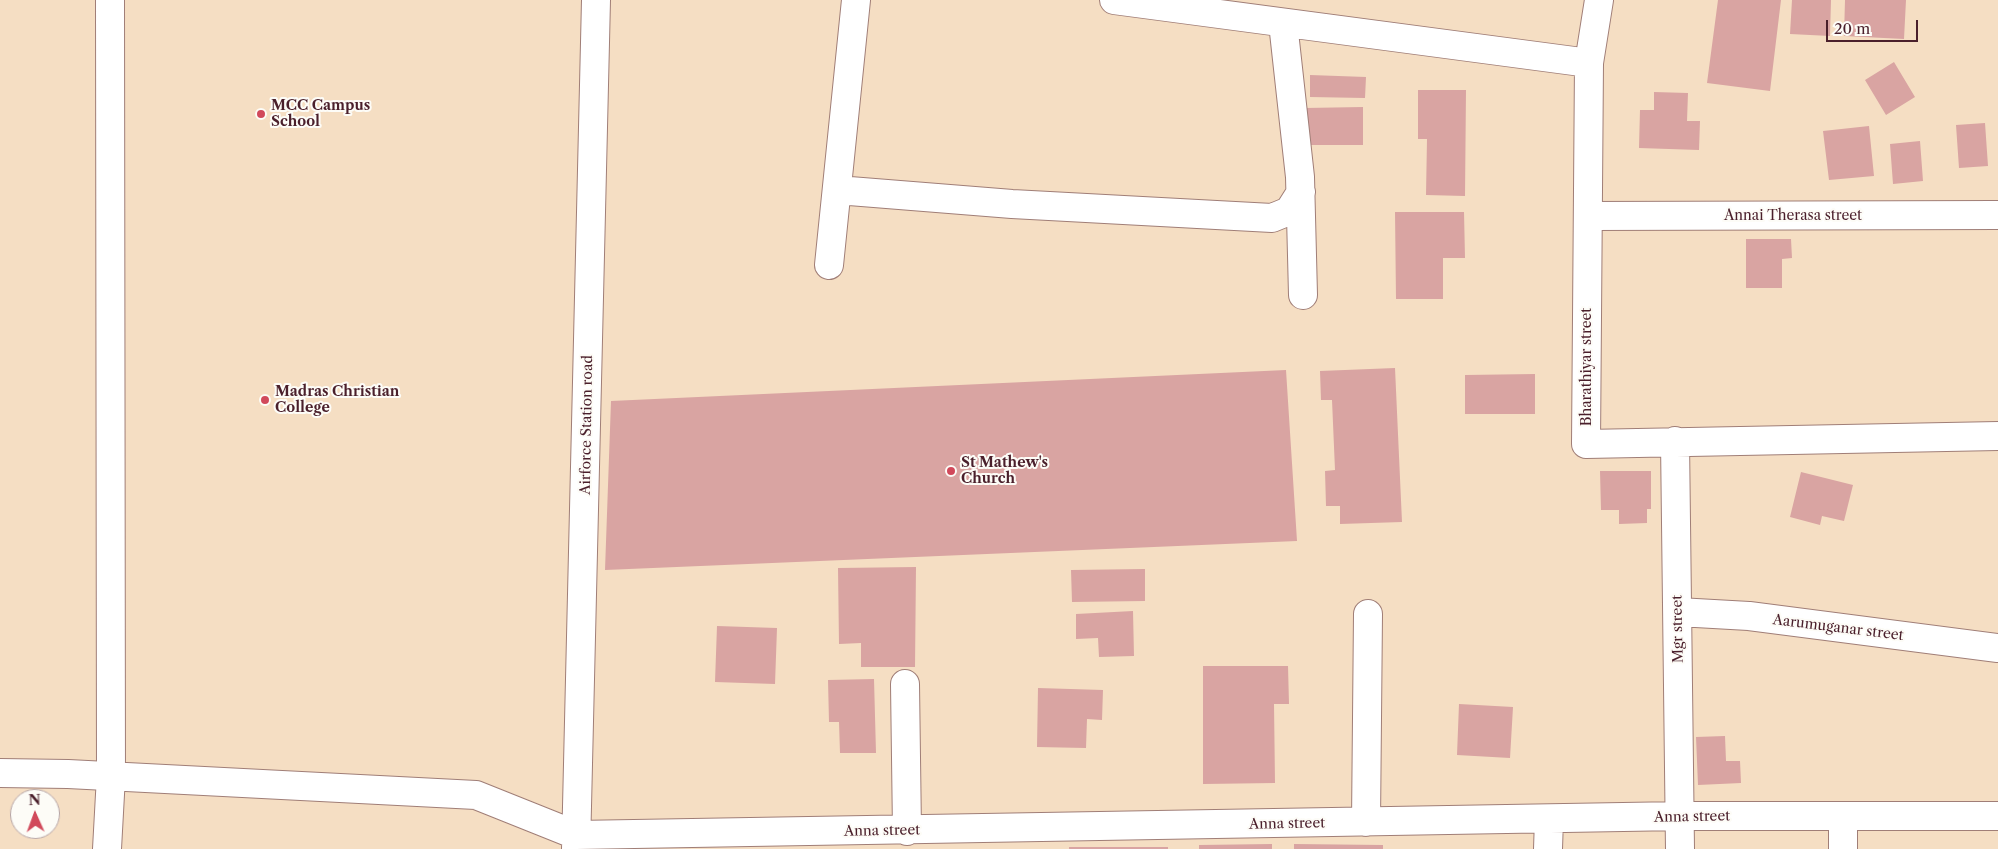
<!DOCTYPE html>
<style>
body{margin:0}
#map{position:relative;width:1998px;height:849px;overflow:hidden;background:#f5dec3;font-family:"Libre Caslon Text",serif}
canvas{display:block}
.north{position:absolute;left:10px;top:789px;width:50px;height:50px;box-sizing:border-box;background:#fdfcf7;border:1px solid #b5a4a5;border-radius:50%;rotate:358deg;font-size:14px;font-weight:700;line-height:20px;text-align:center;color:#4a1f2b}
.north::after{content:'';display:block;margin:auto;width:18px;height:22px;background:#d1495b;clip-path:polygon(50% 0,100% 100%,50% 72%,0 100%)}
.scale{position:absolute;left:1826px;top:20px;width:92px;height:22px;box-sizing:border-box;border:2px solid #4a1f2b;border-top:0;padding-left:6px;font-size:15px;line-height:18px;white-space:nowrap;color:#4a1f2b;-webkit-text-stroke:4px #fdfcf7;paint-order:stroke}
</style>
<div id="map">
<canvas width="1998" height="849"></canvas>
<div class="north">N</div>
<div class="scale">20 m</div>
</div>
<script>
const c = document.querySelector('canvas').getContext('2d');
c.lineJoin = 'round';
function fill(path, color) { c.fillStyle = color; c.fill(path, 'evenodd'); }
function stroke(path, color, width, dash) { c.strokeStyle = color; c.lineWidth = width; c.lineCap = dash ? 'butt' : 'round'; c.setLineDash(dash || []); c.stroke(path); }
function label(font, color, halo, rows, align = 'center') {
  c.font = font + ' "Libre Caslon Text",serif'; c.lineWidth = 4; c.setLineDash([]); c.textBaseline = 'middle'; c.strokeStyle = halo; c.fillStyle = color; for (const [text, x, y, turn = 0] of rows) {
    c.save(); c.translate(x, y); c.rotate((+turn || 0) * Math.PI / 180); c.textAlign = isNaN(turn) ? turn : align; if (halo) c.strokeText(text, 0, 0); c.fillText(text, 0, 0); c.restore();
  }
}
fill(new Path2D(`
 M1718 0H1781L1770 91 1707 83Z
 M1792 0H1831L1830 36 1790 34Z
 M1845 0H1906L1904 39 1844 36Z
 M1894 62 1915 97 1886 115 1865 80Z
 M1310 75 1366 77 1365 98 1310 97Z
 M1418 90H1466L1465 196 1426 195 1427 139H1418Z
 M1654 92 1688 93 1687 121H1700L1699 150 1639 148 1640 110H1654Z
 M1363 107V145H1305V108Z
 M1985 123 1988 166 1959 168 1956 125Z
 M1869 126 1874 176 1829 180 1823 131Z
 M1920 141 1923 181 1893 184 1890 144Z
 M1395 212H1464L1465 258H1443V299H1396Z
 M1746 239H1791L1792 258 1782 259V288H1746Z
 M1395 368 1402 522 1340 524V506H1326L1325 471 1335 470 1332 400H1321L1320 371Z
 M1286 370 1297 541 605 570 611 401Z
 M1535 374V414H1465V375Z
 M1600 471H1651V509H1647V523L1619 524V510H1601Z
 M1801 472 1853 485 1844 521 1822 516 1820 525 1790 517Z
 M916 567 915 667H861V643L839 644 838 568Z
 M1145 569V601L1072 602 1071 570Z
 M1133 611 1134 656 1099 657 1098 638 1076 639V614Z
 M717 626 777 628 775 684 715 682Z
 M1203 666H1288L1289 704H1274L1275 783 1203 784Z
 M874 679 876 753H840L839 722H829L828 680Z
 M1038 688 1103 690 1102 720 1087 719 1086 748 1037 747Z
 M1459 704 1513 707 1510 758 1457 755Z
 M1725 736 1726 761H1740L1741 783 1698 785 1696 737Z
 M1272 844V849H1199V845Z
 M1294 844 1383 845V849H1294Z
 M1069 847H1168V849H1069Z`), '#d9a4a2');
const minor = new Path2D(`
 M1114 0 1589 63
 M1599 0 1589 63 1586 444 1998 436
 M1283 23 1300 177 1303 295
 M837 190 1012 204 1272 218 1289 211 1301 192
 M1588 216 1998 215
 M829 265 856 0
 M1675 441 1680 849
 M1678 612 1749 616 1998 648
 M905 684 907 831
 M0 773 68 774 476 795 576 835 1681 816H1998
 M1366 822 1368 614
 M107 849 111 776 110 0
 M576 849 596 0
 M1548 849 1549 819
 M1843 849V816`);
stroke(minor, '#a07e77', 30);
stroke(minor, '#fff', 28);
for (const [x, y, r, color] of [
 [261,114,5,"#d1495b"],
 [265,400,5,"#d1495b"],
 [951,471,5,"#d1495b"]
]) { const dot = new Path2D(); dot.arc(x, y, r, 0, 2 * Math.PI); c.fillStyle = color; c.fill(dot); stroke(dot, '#fdfcf7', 2); }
label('bold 14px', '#4a1f2b', '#fdfcf7', [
 ["MCC Campus",271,106],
 ["School",271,122],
 ["Madras Christian",275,392],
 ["College",275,408],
 ["St Mathew's",961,463],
 ["Church",961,479]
], 'left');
label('14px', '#4a1f2b', '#fdfcf7', [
 ["Annai Therasa street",1793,216],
 ["Bharathiyar street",1587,367,-90],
 ["Airforce Station road",587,425,-89],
 ["Aarumuganar street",1838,628,7],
 ["Mgr street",1678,629,-91],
 ["Anna street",1692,817,-1],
 ["Anna street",1287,824,-1],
 ["Anna street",882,831,-1]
]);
</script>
